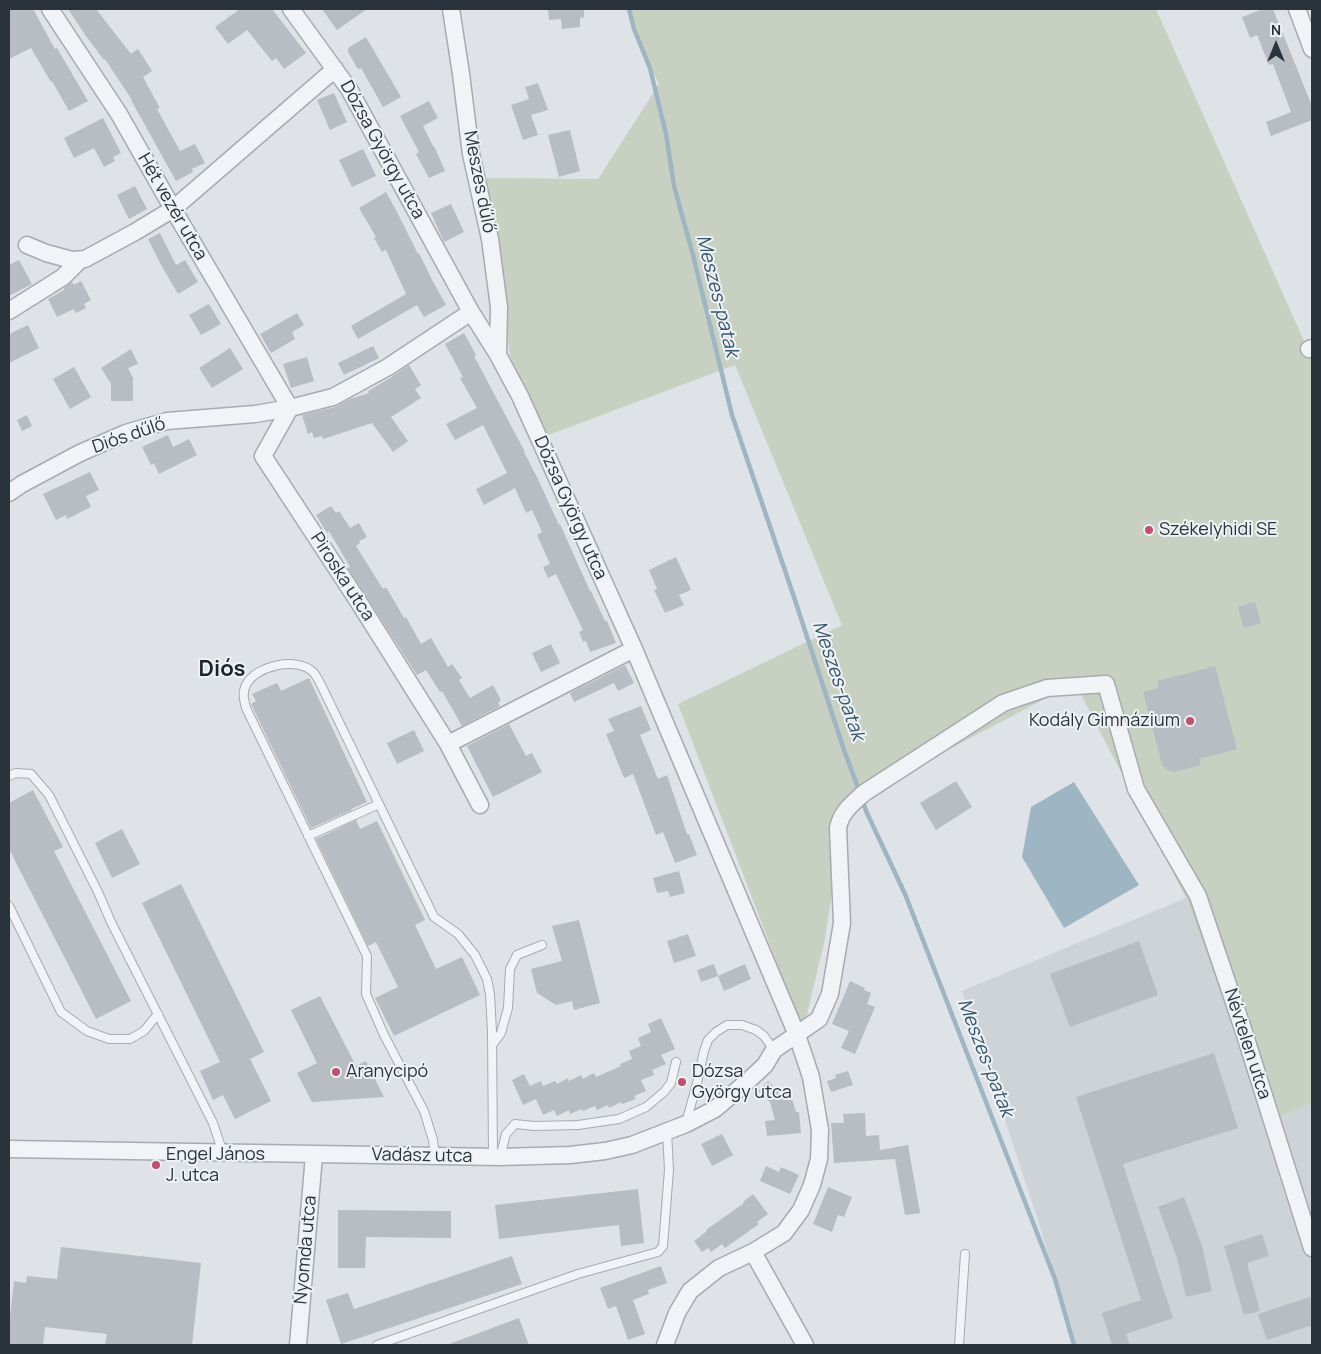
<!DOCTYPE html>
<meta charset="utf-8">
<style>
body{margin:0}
#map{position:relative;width:1321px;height:1354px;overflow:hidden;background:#dfe3e7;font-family:Manrope,sans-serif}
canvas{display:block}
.frame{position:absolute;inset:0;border:10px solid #2a333c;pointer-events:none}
.north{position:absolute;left:1251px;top:20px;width:50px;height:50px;-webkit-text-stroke:4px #eef2f5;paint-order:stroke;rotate:0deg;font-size:14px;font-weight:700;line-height:20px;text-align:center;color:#2a333c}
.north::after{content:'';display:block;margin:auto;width:18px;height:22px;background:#2a333c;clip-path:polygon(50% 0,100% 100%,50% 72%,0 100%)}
</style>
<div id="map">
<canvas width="1321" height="1354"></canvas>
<div class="frame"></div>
<div class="north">N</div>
</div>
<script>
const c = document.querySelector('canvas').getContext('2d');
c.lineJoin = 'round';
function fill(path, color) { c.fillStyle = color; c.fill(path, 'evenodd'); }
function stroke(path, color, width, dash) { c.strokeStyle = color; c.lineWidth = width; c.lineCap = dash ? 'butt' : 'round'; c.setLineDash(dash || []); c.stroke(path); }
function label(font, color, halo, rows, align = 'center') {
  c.font = font + ' Manrope,sans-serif'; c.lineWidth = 4; c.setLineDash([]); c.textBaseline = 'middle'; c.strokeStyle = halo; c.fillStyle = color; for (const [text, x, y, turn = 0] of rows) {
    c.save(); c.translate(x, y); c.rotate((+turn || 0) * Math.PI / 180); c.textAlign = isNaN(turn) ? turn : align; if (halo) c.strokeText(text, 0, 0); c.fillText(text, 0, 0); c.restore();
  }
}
fill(new Path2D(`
 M1186 898 1266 1122 1312 1103V1345H1076L1036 1214 962 991Z`), '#ced3d8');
fill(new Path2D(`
 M629 9H1156L1312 359V1103L1266 1122 1186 898 1075 683 845 804 825 939 803 1031 678 704 842 625 735 365 546 436 510 356 486 178 598 179 659 84 643 51Z`), '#c7d0c1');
fill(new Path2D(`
 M1074 782 1139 885 1064 928 1022 857 1031 807Z`), '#9eb5c3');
stroke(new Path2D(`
 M629 9 634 29 650 68 666 134 674 186 693 255 732 415 794 597 844 750 860 793
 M862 800 867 813 905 894 1055 1279 1074 1345`), '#9eb5c3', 4.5);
fill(new Path2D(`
 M9 9H33L55 49 57 48 88 101 69 111 52 81 51 82 31 48 9 59Z
 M68 9H96L131 54 138 49 152 71 143 77 160 108 157 109 180 151 195 144 205 163 192 169 193 172 176 181 131 100H132L105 59 104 60 86 36Z
 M240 9H272L306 53 284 69 276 58 272 61 247 30 228 44 215 27Z
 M322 9H367L337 30Z
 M548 9H584V17L580 18V27L562 29 561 19 549 20Z
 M1263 9H1273L1312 106V120L1271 136 1266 122 1291 112 1273 64 1269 65 1257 35 1250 38 1242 17Z
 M366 37 401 97 383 107 361 68 358 69 348 52V48Z
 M538 83 548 110 531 115 538 135 523 140 511 105 529 99 525 87Z
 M334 93 347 122 330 130 317 100Z
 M429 101 438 118 423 126 433 146H434L445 171 429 178 416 154 419 152 400 116Z
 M103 118 121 153 113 157 115 161 104 167 94 148 74 158 64 138Z
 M570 130 580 171 559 177 548 135Z
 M363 149 376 176 352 187 339 160Z
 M135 186 147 209 129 219 117 195Z
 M386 192 397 212 418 254 419 253 431 278 446 305 424 317 417 305 358 339 351 326 406 294 386 250 382 252 374 238 376 237 359 208Z
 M451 204 464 232 444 242 431 213Z
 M160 233 176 265 185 260 198 282 178 294 160 263 148 239Z
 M19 260 32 284 9 296V265Z
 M81 281 91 300 84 304 86 308 76 313 74 309 57 317 48 299 64 290V288L72 282 74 285Z
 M209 304 221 324 201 335 189 315Z
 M297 313 304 325 292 332 295 339 271 353 260 334Z
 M28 325 39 348 9 363V334Z
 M464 333 476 355 474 356 525 452H524L538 479 559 525 560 524 590 591H591L605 621H607L616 643 590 652 586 641 583 642 579 632 583 630 556 574 548 578 543 567 550 564 537 535 542 532 532 510 526 513 515 488 484 505 476 489 507 473 483 425 455 440 446 424 477 408 460 378 463 377 445 344Z
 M373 346 379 358 344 375 338 363Z
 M230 348 243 369 212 388 199 368Z
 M131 349 138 364 128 368 133 378V401H111V384L101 368Z
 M307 357 314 381 291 388 283 364Z
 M409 365 421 385 415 389 421 398 391 417 408 441 393 452 372 423 323 439 322 436 314 438 312 432 308 434 302 415 335 407 350 399 369 393 368 391 390 378Z
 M74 367 91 397 70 409 53 379Z
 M27 415 32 426 22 431 17 420Z
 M168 435 173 447 189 439 197 455 159 474 154 463 151 465 142 447Z
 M90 472 99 490 86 496 91 507 67 519 66 515 56 520 43 494Z
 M331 506 336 513 339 511 350 528 359 523 367 537 359 541 360 543 356 546 383 589 386 587 404 618 406 617 421 644 431 638 448 667 452 664 462 678 459 680 470 698 493 685 501 700 498 703 500 706 462 726 442 691 440 692 426 670 417 675 348 568 350 567 329 531 327 533 316 515Z
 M676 557 691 590 679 595 684 605 665 613 654 590 657 589 649 570Z
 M1255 602 1261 623 1244 628 1238 607Z
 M551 644 560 663 541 672 532 653Z
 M625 665 634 683 618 691 614 683 574 702 570 693Z
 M1215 666 1237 749 1199 759 1201 765 1174 772 1167 770 1162 765 1143 692 1159 688 1157 681Z
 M309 678 367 802 351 809 352 810 311 828 251 704 256 701 252 694 277 683 281 691Z
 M641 706 651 730 640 735 658 779 667 775 687 834H689L697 855 675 863 663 832 656 835 633 774 624 778 606 734 614 731 608 719Z
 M509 724 526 756 532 753 542 772 493 797 467 746Z
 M414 730 424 751 397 764 387 743Z
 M956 781 972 807 936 830 920 803Z
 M33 790 63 847 54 851 131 1001 96 1019 9 849V803Z
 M356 820 360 829 377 821 425 920 415 925 436 969 462 957 480 995 394 1036 375 998 398 987 376 942 368 946 316 839Z
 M122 829 140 864 112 878 95 843Z
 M679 871 685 893 670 897 668 891 657 893 653 878Z
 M181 884 264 1052 250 1059 271 1101 235 1119 223 1095 213 1100 200 1071 220 1062 142 903Z
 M579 920 600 1003 574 1010 572 1001 556 1005 537 993 531 969 562 961 552 926Z
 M688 934 696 956 674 963 667 941Z
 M1139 941 1158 995 1070 1027 1050 974Z
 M714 964 718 976 701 982 697 970Z
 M745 964 751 979 724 991 718 976Z
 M850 981 865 988 864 990 871 993 867 1004 875 1007 855 1054 841 1048 849 1031 832 1024Z
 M320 996 356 1066 366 1061 384 1097 312 1102 297 1073 317 1063 291 1010Z
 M661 1018 675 1049 661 1055 666 1064 652 1070 654 1075 641 1080 646 1091 634 1096 636 1099 622 1104 621 1102 609 1108 608 1105 597 1110 595 1106 583 1111 582 1109 570 1114 569 1110 557 1116 554 1110 543 1115 536 1099 523 1105 512 1080 524 1074 530 1086 541 1081 543 1086 555 1081 557 1084 568 1078 569 1081 581 1075 583 1079 594 1073 596 1077 621 1066 620 1064 632 1059 629 1051 641 1046 638 1038 651 1032 648 1024Z
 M1214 1053 1238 1128 1123 1164 1173 1318 1126 1334 1130 1345H1112L1102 1313 1141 1300 1076 1097Z
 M848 1071 853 1085 831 1092 827 1081 836 1078 835 1075Z
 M768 1081 782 1095 790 1092 796 1112H799L801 1133 767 1136 765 1121 775 1120 770 1102 758 1091Z
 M865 1113 866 1136 879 1135 880 1150 908 1145 920 1213 905 1215 895 1159 834 1163 831 1123H844L843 1114Z
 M722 1134 733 1155 712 1166 701 1144Z
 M766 1166 779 1172 781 1167 799 1175 790 1194 760 1181Z
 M828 1187 852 1197 844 1217 838 1215 832 1232 813 1224Z
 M638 1189 644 1243 621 1246 619 1225 499 1239 495 1205Z
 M753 1194 768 1214 757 1222 759 1224 725 1248 722 1244 711 1252 708 1248 702 1252 694 1241 707 1231 706 1230 744 1203 743 1202Z
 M1184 1197 1202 1246 1212 1291 1186 1297 1177 1258 1158 1207Z
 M338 1210 451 1211V1238L366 1237 365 1268H338Z
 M1262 1234 1269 1256 1247 1263 1260 1311 1244 1315 1224 1246Z
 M61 1247 201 1263 192 1345H105L107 1334 45 1327 43 1345H9V1324L14 1281 26 1283 27 1276 57 1279Z
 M512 1256 522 1284 341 1344 326 1300 348 1293 354 1309Z
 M661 1266 667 1283 648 1290 649 1294 633 1300 645 1334 628 1340 616 1306 608 1309 600 1288Z
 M1310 1297 1312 1305V1325L1267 1340 1258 1314Z
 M519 1318 529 1345H449V1344Z`), '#b7bdc3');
const lane = new Path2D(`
 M9 776 16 773 31 774 49 795 98 892 111 922 213 1123 223 1153
 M308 836 379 804
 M9 906 61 1012 87 1031 109 1039H130L144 1031 158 1014
 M492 1045 501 1033 508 1008 510 969 517 955 542 945
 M686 1123 697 1083 704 1051 708 1040 716 1032 727 1025H742L756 1030 764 1036 774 1050
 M435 1156 433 1140 424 1111 384 1035 366 994 367 956 246 708C244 700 242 693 246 685 255 666 297 656 313 672 317 676 320 683 323 689L434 917 458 934 475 955 487 979 490 994 492 1032 493 1156
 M500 1157 506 1134 515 1124 534 1126 578 1125 619 1119 646 1107 664 1092 671 1083 676 1062
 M377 1345 578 1274 658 1252 663 1246 669 1170 667 1132
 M959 1345 965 1254`);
const street = new Path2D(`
 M291 9 349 89 471 312 498 355 520 396 634 649 797 1035 811 1077 820 1130 819 1159 812 1185 801 1210 784 1233 753 1252
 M451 9 461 74 471 154 490 239 499 307 498 355
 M1297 9 1312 49
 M27 245 46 253 72 260 85 259 135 232 173 209 335 69
 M9 311 63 277 80 260
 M471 312 388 367 333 397 290 408 263 456 358 601 448 744 634 649
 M1309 349 1312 348
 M9 493 22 484 80 453 126 433 167 421 255 414 290 408 173 209 119 114 50 9
 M448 744 480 805
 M9 1149 500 1157 570 1155 605 1151 632 1145 686 1124 715 1109 749 1080 765 1065 774 1050 819 1019 830 994 842 923 838 828C841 812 852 804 864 793L1003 703 1047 688 1106 684 1136 789 1198 896 1244 1032 1312 1248
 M298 1345 314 1155
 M665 1345 677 1313 690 1291 719 1268 753 1252 805 1345`);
stroke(lane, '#a5abb0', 10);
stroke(street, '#a5abb0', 19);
stroke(lane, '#f1f3f6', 8);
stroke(street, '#f1f3f6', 16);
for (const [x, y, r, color] of [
 [1149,530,5,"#c0506f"],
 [1190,721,5,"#c0506f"],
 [336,1072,5,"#c0506f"],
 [682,1082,5,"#c0506f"],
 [156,1165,5,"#c0506f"]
]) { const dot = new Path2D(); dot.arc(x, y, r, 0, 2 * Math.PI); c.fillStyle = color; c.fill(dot); stroke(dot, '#eef2f5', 2); }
label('18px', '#2a333c', '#eef2f5', [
 ["Dózsa György utca",382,150,61],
 ["Meszes dűlő",479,182,79],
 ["Hét vezér utca",172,207,60],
 ["Diós dűlő",129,436,-19],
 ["Dózsa György utca",570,508,66],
 ["Piroska utca",342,577,57],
 ["Névtelen utca",1247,1044,72],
 ["Vadász utca",422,1156,1],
 ["Nyomda utca",306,1250,-85]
]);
label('18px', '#2a333c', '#eef2f5', [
 ["Székelyhidi SE",1159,530],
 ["Kodály Gimnázium",1180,721,"right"],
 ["Aranycipó",346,1072],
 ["Dózsa",692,1072],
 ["György utca",692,1093],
 ["Engel János",166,1155],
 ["J. utca",166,1176]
], 'left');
label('italic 19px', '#38566c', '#eef2f5', [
 ["Meszes-patak",717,296,76],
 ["Meszes-patak",838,681,71],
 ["Meszes-patak",985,1058,69]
]);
label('bold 22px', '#1c242d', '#eef2f5', [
 ["Diós",222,670]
]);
</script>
